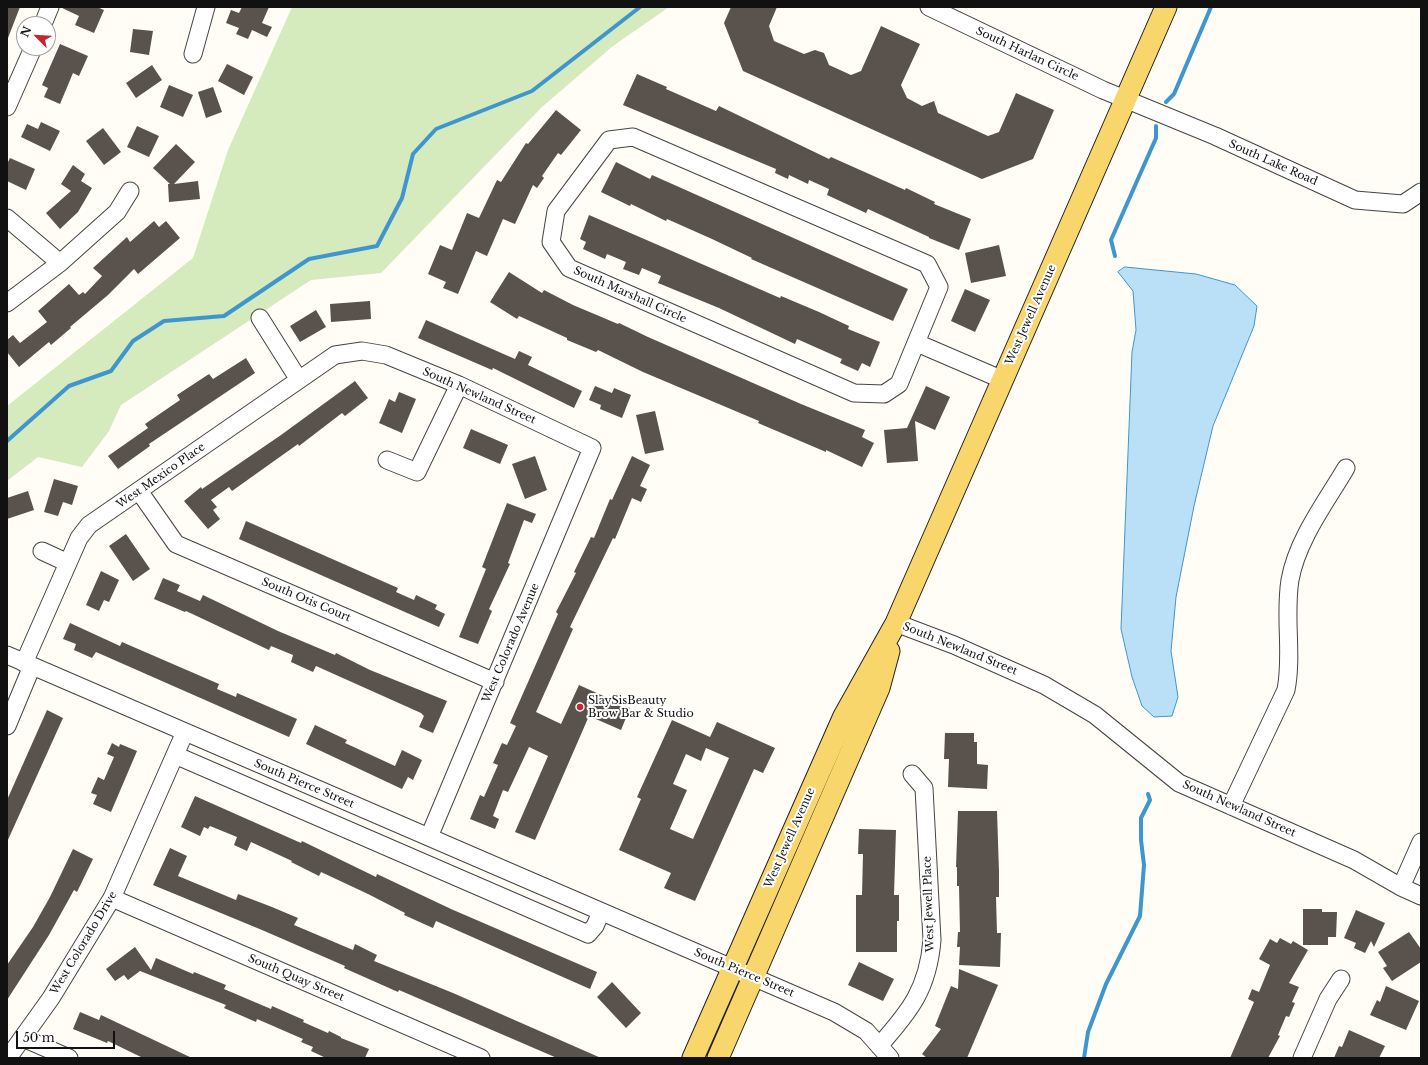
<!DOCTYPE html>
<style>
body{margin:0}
#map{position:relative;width:1428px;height:1065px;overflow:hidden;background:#fffdf5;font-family:"Libre Baskerville",serif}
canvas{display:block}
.frame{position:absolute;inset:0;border:8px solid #111;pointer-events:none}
.north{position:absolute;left:16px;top:16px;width:40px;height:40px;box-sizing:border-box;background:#fff;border:1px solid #a0a0a0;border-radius:50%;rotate:294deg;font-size:11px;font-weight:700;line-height:16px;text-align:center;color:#111}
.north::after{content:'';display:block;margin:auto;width:14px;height:18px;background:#c4262e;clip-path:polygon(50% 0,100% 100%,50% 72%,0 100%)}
.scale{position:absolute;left:16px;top:1031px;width:99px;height:18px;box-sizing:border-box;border:2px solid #111;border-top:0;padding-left:5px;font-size:12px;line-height:14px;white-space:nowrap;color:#111;-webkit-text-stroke:3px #fff;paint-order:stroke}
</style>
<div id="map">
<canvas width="1428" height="1065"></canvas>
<div class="frame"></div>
<div class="north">N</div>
<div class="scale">50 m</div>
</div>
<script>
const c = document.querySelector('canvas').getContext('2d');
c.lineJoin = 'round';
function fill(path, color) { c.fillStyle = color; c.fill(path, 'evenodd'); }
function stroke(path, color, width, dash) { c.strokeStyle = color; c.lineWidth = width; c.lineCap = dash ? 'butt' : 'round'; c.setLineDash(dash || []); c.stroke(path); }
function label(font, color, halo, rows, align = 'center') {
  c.font = font + ' "Libre Baskerville",serif'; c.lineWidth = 4; c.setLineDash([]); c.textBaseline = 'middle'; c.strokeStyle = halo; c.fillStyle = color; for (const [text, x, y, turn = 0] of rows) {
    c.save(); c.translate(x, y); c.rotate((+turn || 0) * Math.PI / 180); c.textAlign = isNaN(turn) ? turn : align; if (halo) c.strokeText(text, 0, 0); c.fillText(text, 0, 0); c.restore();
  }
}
fill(new Path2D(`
 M292 7H669L613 46 542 107 381 273 311 280 121 405 109 431 82 467 38 457 7 481V406L193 258 228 150Z`), '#d5ebbd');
const water = new Path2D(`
 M1125 267 1196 274 1235 285 1257 306 1254 326 1213 426 1194 506 1176 597 1171 651 1178 697 1172 716 1154 717 1142 706 1132 677 1121 629 1132 352 1136 330 1133 291 1118 272Z`);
fill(water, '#b9e0f7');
stroke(water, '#3f96cf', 1);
stroke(new Path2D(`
 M1166 102 1174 94 1211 7
 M1115 256 1111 240 1156 138V126
 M7 441 69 386 111 371 133 341 164 321 224 316 309 259 377 246 402 198 413 154 436 129 532 91 640 7
 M1084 1058 1088 1032 1106 984 1140 916 1144 865 1141 840V818L1150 800 1148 794`), '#3f96cf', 4);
fill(new Path2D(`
 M7 7H20L8 38H7Z
 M60 7H97L104 10 94 33 75 25 79 16Z
 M242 7H269L262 23 272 27 267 37 252 30 248 39 236 34 239 28 226 23 231 10 239 13Z
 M731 7H777L769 26 774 41 804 54 815 50 824 53 829 65 851 75 861 71 881 26 920 44 901 85 907 98 922 106 934 101 938 113 988 136 999 132 1016 93 1054 110 1033 159 982 179 743 71 724 23Z
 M133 29 153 31 149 55 130 52Z
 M60 44 88 56 79 76 73 73 60 104 44 97 48 88 42 85Z
 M227 64 253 77 244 95 218 81Z
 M152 65 162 80 136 98 126 83Z
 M637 74 667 87 666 89 716 111 719 106 829 159 831 157 905 190 906 188 935 202 934 204 971 219 959 250 929 238V237L868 209 866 213 827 195 829 189 809 180 808 184 789 175 788 179 775 173 776 169 623 105Z
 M169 85 193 95 183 117 160 107Z
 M213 87 222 112 206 118 198 92Z
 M556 110 581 130 561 155 558 153 542 176 544 178 537 188 533 185 515 224 503 219 487 256 476 251 458 294 443 288 446 282 428 274 440 245 452 250 467 213 479 218 497 180 501 182 526 143 528 144Z
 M41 122 60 131 50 151 21 137 27 124 38 129Z
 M137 126 159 136 149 157 127 147Z
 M103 128 121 152 104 165 86 141Z
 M176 144 195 162 174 184 198 181 200 199 169 202 168 184H170L153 168Z
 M10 158 35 169 26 190 7 181V164Z
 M616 162 650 179 652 175 908 289 893 321 751 259 752 258 712 239 667 219 666 221 631 204 630 206 601 192Z
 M73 165 85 174 81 181 92 188 78 212 60 229 46 213 71 191 61 184Z
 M589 215 780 298 781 296 819 312 849 326 848 329 880 342 870 367 862 363 858 371 840 363 842 359 797 339 795 344 719 308 658 283 661 276 642 268 639 275 623 269 626 262 607 254 605 259 583 249 586 242 580 239Z
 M154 221 159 227 166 221 180 238 138 274 134 269 108 295 70 327 71 328 51 345 49 342 19 367 7 352V340L13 335 20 343 47 322 38 311 69 284 79 295 83 292 85 294 102 276 93 268 127 237 130 242Z
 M999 245 1006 276 971 283 965 253Z
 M509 272 542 293 544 290 573 305 618 324 619 323 648 337 801 404 865 430 862 437 874 443 862 467 826 450V452L758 423 759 421 643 372 598 350 596 352 567 340V338L519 316 517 319 490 302Z
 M965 289 990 300 975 332 951 321Z
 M370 301 371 319 331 322 330 304Z
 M316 310 326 327 300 342 290 326Z
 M426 320 515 359 519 351 532 357 528 365 582 391 574 408 493 368 492 370 418 338Z
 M246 358 255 373 149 444 150 446 118 469 108 456 148 428 145 424 180 400 177 395 209 374 213 379Z
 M355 381 368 398 345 416 342 413 299 446 298 444 232 491 229 487 211 500 217 507 213 510 220 519 208 529 184 501 201 487 202 489 281 435Z
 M595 386 612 393 614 388 631 395 622 418 600 409 601 405 589 400Z
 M926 386 950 397 935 430 915 421 918 461 887 463 884 430 907 428Z
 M399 392 416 399 402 433 379 423 389 399 395 402Z
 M655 411 664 450 645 454 636 415Z
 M471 429 508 445 500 464 463 448Z
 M535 456 547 490 525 499 512 464Z
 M632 456 650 465 640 486 647 489 641 502 632 498 615 539 613 538 570 627 573 629 536 712 561 724 579 685 630 708 621 730 589 716 535 840 515 832 548 756 529 747 508 792 503 790 493 816 499 819 495 829 470 819 480 795 484 797 498 765 493 763 502 743 507 745 516 726 510 723 558 614 556 612 576 573 574 572 591 537 594 538 610 499 612 500Z
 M54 479 78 486 72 505 63 502 58 516 44 512Z
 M28 491 34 510 7 519V498Z
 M507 503 536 514 532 523 524 520 508 563 510 564 489 609 492 611 478 644 459 637 486 569 482 567Z
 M246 521 398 588 396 592 414 600 416 595 437 605 435 609 445 614 439 627 239 539Z
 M126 534 150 569 133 581 109 546Z
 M101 571 119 580 109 602 104 600 99 611 86 605Z
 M163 578 180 585 177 591 200 601 203 595 278 631 335 655 336 653 370 670 447 701 433 733 419 727 424 716 421 713 316 666 313 672 291 662 293 655 271 646 269 650 186 611 185 612 154 599Z
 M70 623 120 646 122 642 219 684 217 689 236 697 237 693 297 719 289 737 96 652 92 658 74 650 76 644 63 639Z
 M47 710 63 718 7 842V800Z
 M672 720 710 737 717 722 775 748 763 773 754 769 695 901 664 888 671 873 619 850 641 799 637 797ZM706 748 729 758 693 839 670 829 687 790 673 784 686 754 701 761Z
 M315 725 347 740 345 743 395 766 402 750 422 760 413 780 408 777 402 789 306 744Z
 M945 733H974V742H977V764L988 765 987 789 948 787 949 759H944Z
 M112 743 119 747 120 744 137 751 111 812 93 804 97 795 91 793 98 777 104 780 114 757 107 754Z
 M195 796 301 843 302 841 376 877 377 874 451 909 597 972 590 989 436 921 433 928 404 915 405 913 368 894 321 872 319 876 291 862 292 861 251 842 247 851 234 845 237 837 210 826 208 829 204 827 200 836 181 827Z
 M958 811H997L999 872V897H996L997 933H1001L1000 967 959 965 960 947H957L958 932H960L959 886H957V867H956Z
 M859 829 896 830 894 895H899V921H897V952H856V895H862L863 854H858Z
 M170 848 187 856 178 876 236 900 238 894 272 907 298 918 294 925 353 950 355 944 377 955 374 961 453 993 601 1058H557L399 990 398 992 344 968 345 966 262 930 153 885Z
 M73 849 93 859 77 892 74 890 49 935 7 1000V965L33 927 50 897Z
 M1303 909H1322V912H1337L1336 937H1328V945H1303Z
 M1356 910 1385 923 1374 947 1371 941 1365 953 1354 948 1356 943 1344 938Z
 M1409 932 1421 949V962L1392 981 1383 968 1387 966 1378 952Z
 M1280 938 1291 944 1293 941 1308 950 1289 983 1299 987 1292 1002 1295 1003 1289 1017 1286 1016 1278 1035 1280 1036 1268 1058H1230L1254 1002 1248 999 1252 989 1259 992 1270 965 1259 959 1270 939 1277 943Z
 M135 947 151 970 156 958 193 974 194 972 226 985 224 989 271 1009 272 1006 304 1020 303 1022 328 1033 329 1031 341 1037V1038L369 1049 365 1058H326L311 1051 313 1047 301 1042 303 1039 257 1019 256 1022 224 1008 226 1005 140 971 128 980 124 975 115 981 106 969Z
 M859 962 894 979 883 1001 848 985Z
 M959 969 998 985 967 1058H927L922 1054 941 1029 935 1026 951 986 958 989Z
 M612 982 641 1013 626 1028 597 997Z
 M1386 986 1419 1001 1406 1030 1370 1015 1377 1000 1380 1002Z
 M80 1012 99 1020 101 1015 192 1058H143L108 1041 107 1043 73 1029Z
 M1349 1030 1385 1046 1379 1058H1334L1339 1046 1342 1047Z`), '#5a524d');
const minor = new Path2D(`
 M929 7 1103 90 1215 136 1355 200 1403 204 1421 192
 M43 24 50 7
 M193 54 206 7
 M7 107 33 48
 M633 137 927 264 939 287 899 384 884 394 854 393 569 268 551 242 556 211 609 140Z
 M7 218 60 263
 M7 303 60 263 117 212 130 191
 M260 318 299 380
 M917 343 1003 380
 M387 460 417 472 459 385
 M139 491 176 544 495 682
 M42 551 68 563
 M896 623 954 645 1044 685 1095 715 1179 783 1354 860 1401 887 1421 896
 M7 655 834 1012 866 1031 890 1058
 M24 663 79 538 89 525 335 355 362 351 386 355 459 385 592 448 429 837
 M7 726 32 666
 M175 755 588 934 595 926 601 912
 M1231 806 1286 690C1293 654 1284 617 1290 580 1297 540 1326 502 1346 468
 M1401 887 1421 842
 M112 898 481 1058
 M23 1038 69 1058
 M879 1046C910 1011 928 989 932 940L924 788 912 774
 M8 1058 51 998 112 898 185 732
 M1302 1058 1328 999 1341 979`);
const major = new Path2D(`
 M693 1058 844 716 896 623 1166 7
 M718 1058 879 688 889 651`);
stroke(minor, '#444', 19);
stroke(major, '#222', 23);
stroke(minor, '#fff', 17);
stroke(major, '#f9d66b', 21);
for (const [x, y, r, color] of [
 [580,707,4,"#c4262e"]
]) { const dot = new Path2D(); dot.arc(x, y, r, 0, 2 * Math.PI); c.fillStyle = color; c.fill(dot); stroke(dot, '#fff', 1.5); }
label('11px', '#111', '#fff', [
 ["South Harlan Circle",1027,54,25],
 ["South Lake Road",1273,163,24],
 ["South Marshall Circle",630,295,24],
 ["West Jewell Avenue",1031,315,-66],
 ["South Newland Street",479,396,24],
 ["West Mexico Place",161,476,-35],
 ["South Otis Court",306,600,23],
 ["West Colorado Avenue",511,643,-67],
 ["South Newland Street",960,649,22],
 ["South Pierce Street",304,784,23],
 ["South Newland Street",1239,809,24],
 ["West Jewell Avenue",790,838,-66],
 ["West Jewell Place",929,904,-92],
 ["West Colorado Drive",84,943,-59],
 ["South Pierce Street",744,973,23],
 ["South Quay Street",296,978,23]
]);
label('11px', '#111', '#fff', [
 ["SlaySisBeauty",588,701],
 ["Brow Bar & Studio",588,714]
], 'left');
</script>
